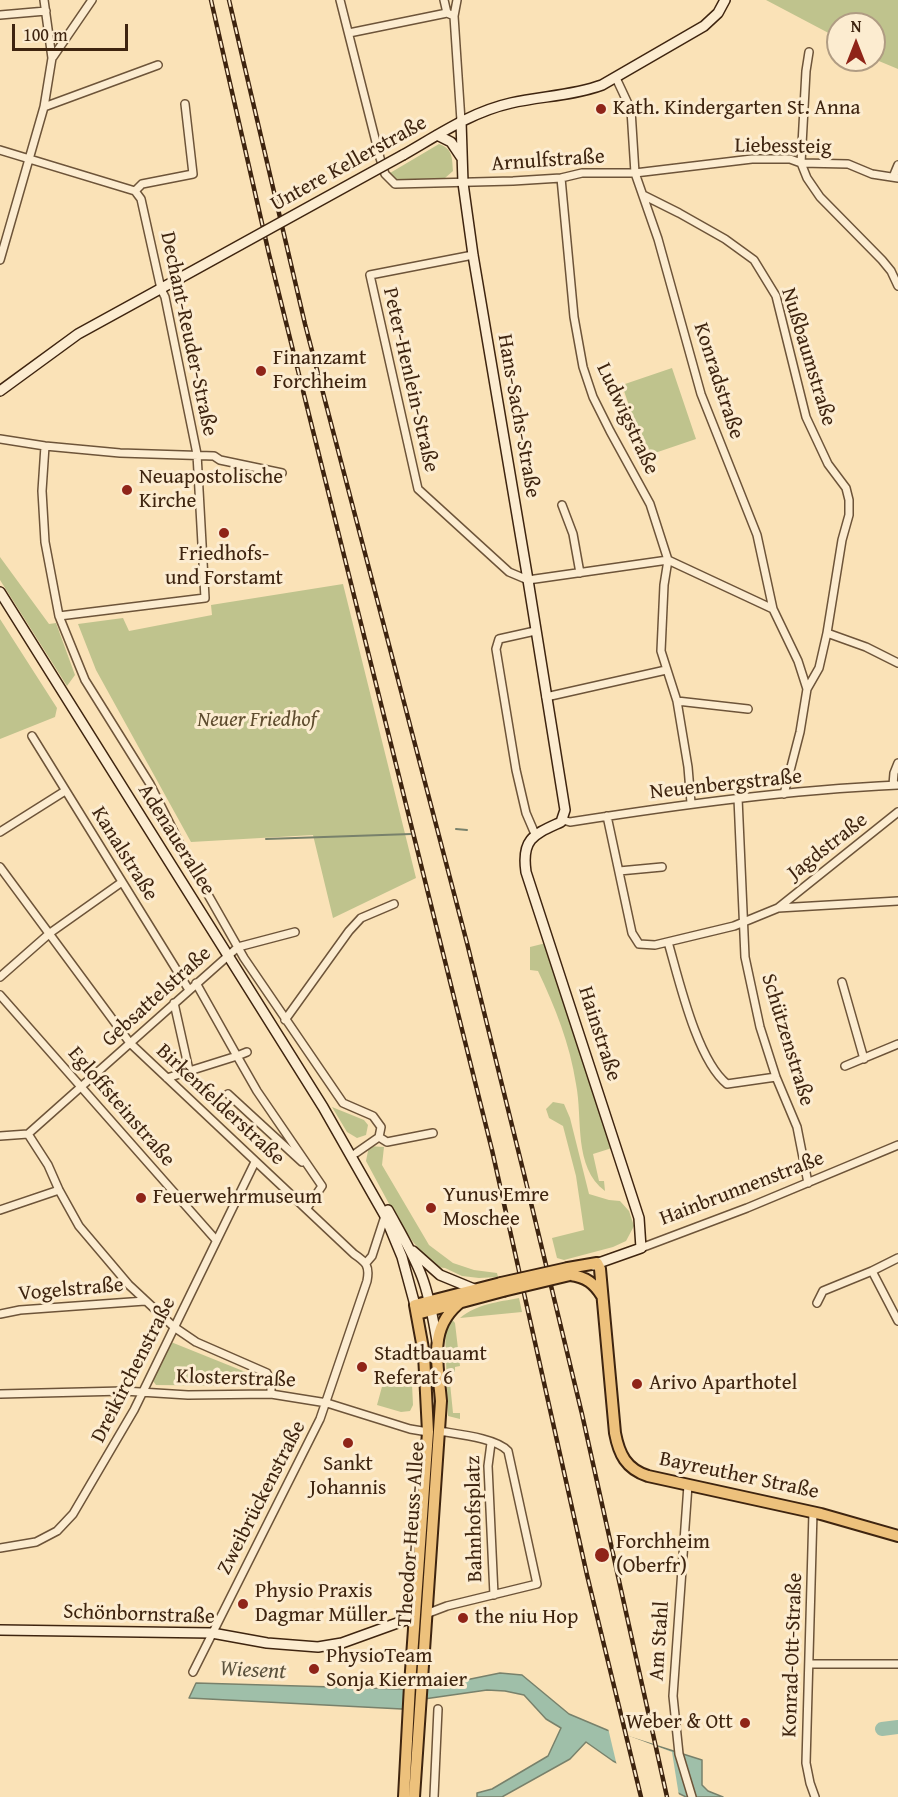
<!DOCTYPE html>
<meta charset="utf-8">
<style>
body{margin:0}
#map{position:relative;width:898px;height:1797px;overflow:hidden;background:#fae2b7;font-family:"Gentium Book Plus",serif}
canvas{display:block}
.north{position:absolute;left:826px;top:12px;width:60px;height:60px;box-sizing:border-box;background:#fcecd0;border:2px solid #b09c83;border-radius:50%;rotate:0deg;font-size:16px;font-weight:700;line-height:24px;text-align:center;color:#3e240f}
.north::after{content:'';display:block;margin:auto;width:21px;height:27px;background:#8f2418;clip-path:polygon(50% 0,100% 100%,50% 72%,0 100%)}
.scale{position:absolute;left:12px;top:24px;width:116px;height:27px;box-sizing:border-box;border:3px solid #3e240f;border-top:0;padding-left:8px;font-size:18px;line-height:21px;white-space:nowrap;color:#3e240f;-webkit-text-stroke:4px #fcecd0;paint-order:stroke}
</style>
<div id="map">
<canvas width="898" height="1797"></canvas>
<div class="north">N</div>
<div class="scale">100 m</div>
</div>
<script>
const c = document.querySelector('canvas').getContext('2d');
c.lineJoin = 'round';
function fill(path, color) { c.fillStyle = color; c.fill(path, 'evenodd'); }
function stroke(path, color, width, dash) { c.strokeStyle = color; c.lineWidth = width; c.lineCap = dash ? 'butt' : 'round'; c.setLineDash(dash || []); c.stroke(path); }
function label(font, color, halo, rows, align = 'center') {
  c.font = font + ' "Gentium Book Plus",serif'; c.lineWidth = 6; c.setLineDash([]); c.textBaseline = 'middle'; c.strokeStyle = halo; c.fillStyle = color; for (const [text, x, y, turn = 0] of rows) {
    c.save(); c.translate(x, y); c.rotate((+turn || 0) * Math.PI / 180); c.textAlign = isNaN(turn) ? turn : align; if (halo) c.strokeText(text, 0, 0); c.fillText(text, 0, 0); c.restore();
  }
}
fill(new Path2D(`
 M766 0H898V69L874 59V24H838V38Z
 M439 144C453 149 452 158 453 171L445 178 398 181 390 173Z
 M672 368 696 439 646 456 622 385Z
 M0 557 49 624 56 623 75 675 67 686 0 580Z
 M343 584 416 878 333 918 313 835 191 842 96 670 78 624 123 618 129 631 212 615 211 605Z
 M0 619 57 708 55 717 0 739Z
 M546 943 612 1148 593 1154 599 1181H604L605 1191C573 1167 583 1119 576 1084 570 1044 555 1007 538 971L530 970V947Z
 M553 1102 564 1104 570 1118 589 1194 609 1200 620 1201 629 1211 634 1226 626 1241 613 1247 564 1260 557 1258 552 1238 584 1230 576 1176 563 1126 549 1118 546 1109Z
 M332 1107 364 1120 368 1125 366 1135 357 1138 347 1132Z
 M369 1146 384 1147 382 1165 429 1245 453 1263 474 1270 497 1273 498 1277 479 1278 462 1276 445 1268 436 1267 413 1242 395 1215 366 1161Z
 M519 1298 522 1312 460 1318C477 1304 498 1302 519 1298Z
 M450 1317 455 1323 460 1366 455 1367V1372L449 1373 453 1413H460V1419L448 1416 445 1331Z
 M171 1342 258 1377 264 1375 267 1383 256 1386 156 1385 153 1381Z
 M393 1378 412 1384 413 1405 410 1411 401 1412 377 1405 383 1383 391 1386Z`), '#bfc38d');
const water = new Path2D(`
 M500 1673 522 1675 569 1714 607 1730 702 1760V1785L708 1791 723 1797H686L613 1761 586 1742 570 1759 502 1797H477V1793L492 1789 548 1756 561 1728 546 1719 524 1695 505 1691 487 1690 424 1699 402 1709 189 1698 196 1683 402 1689 446 1684Z`);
fill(water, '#9fbfa9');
stroke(water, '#78816b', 1.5);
fill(new Path2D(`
 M608 1728 672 1752 679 1796 617 1766Z`), '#fae2b7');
stroke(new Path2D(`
 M456 829 467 830
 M266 839 411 834`), '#78816b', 2);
stroke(new Path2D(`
 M882 1729 898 1727`), '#9fbfa9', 14);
const street = new Path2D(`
 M340 0 380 158 385 174 395 184 513 181 561 178 582 173H635L752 159H790L801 163 848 164 872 174 898 178
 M444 0 447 13
 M457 0 454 16 461 121
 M0 15 46 11
 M349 33 447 13 454 16
 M809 52 806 71 801 163 807 178 820 197 882 260 891 271 898 286
 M53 57 92 0
 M616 78 631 110 635 173 658 239 701 394 757 535 773 609 798 661 807 689
 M44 107 158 65
 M0 150 135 191 141 199 161 289 165 297 197 454 205 598 59 616
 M893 177 898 165
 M561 178 574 317 583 367 593 397 610 431 650 504 668 560 664 585 661 651 677 701 688 767 691 803
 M135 191 142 184 193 174 185 104
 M643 195 679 213 725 239 754 260 776 296 806 417 828 464 846 488 849 500V515L842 540 827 633 819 668 807 689 800 732 784 794
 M473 255 370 275 418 489 509 572 528 580 668 560 773 609
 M0 260 44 107 52 58 44 0
 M0 439 45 446 120 453 214 456 220 460 282 473
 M45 446 42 491 45 542 59 616 85 680 150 784 186 856 244 958 343 1103 373 1116 381 1127 379 1137 356 1153
 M562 505 573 534 580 573
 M535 631 499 639 496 649 516 770 526 813 535 834
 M827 633 866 647 898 663
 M546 697 666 670
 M677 701 748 709
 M32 736 189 990
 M893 785 894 773 898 763
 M738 798 745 957 760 1027 776 1077 797 1127 808 1183
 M607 816 632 933 639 944 655 945 734 926 778 908 898 901
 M563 820 570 822C679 805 788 790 898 785
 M0 832 65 791
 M0 867 130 1043 354 1254C366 1262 370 1266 367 1281L320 1419 193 1672
 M619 871 662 867
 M778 908 898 812
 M668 942C679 980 697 1060 727 1084L776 1077
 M0 977 50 933 122 882
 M842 982 864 1059
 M0 995 216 1240
 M174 1003 189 1070
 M285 1020 349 931 361 918 394 904
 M247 1052 237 1056 257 1091 322 1186 307 1208
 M845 1066 898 1044
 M167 1078 237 1056 196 983
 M228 1094 302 1162
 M28 1134 48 1165 59 1190 79 1226 129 1285 174 1327 196 1342 267 1373 271 1383V1394
 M28 1134 238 947 295 932
 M0 1136 28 1134
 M379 1137 387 1142 433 1133
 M0 1210 59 1190
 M641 1248 747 1208 898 1145
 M366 1263 372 1256 385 1216
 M872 1271 898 1258
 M817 1303 823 1291 872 1271 898 1321
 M0 1314 20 1310 145 1301
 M0 1394 124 1391 188 1395 271 1394 327 1403 410 1429 428 1432
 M491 1443 488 1466 494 1595
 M688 1485 673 1696 679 1754 692 1797
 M813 1512 806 1763 810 1783 815 1797
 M0 1548 36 1542 57 1531 73 1514 134 1410 255 1162
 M426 1614 447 1606 537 1584 508 1451C497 1438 456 1434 439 1431
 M809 1664H898
 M434 1797 438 1709`);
const secondary = new Path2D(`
 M461 121 463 183 473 255 528 580 565 810 561 822C535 834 521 838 526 872L639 1218 641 1248 593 1265
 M437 135 451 142 461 157
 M403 155C438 135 471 112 511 103 541 96 572 96 602 85L704 26 718 13 725 0
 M0 391 78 334 180 278
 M0 592 323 1107 385 1216 402 1257 415 1305
 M388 1210C400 1232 413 1253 422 1277 430 1298 433 1319 437 1341
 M413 1251 440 1275 474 1289
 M0 1630 212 1633 267 1643 318 1647 342 1643 414 1617`);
const primary = new Path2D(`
 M568 1268 597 1263 600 1269 615 1433C619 1454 626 1469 648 1476L821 1514 898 1536
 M570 1275C586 1277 594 1283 602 1296
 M417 1314 503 1291
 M404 1797 410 1685 428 1432 424 1354 415 1305 501 1283
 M414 1797 441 1401C438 1363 427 1327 462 1301`);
stroke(street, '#6d5439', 10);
stroke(secondary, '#3e240f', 12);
stroke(primary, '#3e240f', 14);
stroke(street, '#fcecd0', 7);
stroke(secondary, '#fcecd0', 9);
stroke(primary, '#edc17c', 10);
const rail = new Path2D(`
 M211 0 269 254 492 1150 587 1575 641 1797
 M229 0 305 324 467 943 524 1174 582 1414 667 1797`);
stroke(rail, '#3e240f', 4.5);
stroke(rail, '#fcecd0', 2, [7]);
const secondaryBridge = new Path2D(`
 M180 278 403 155`);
const primaryBridge = new Path2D(`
 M501 1283 568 1268
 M503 1291 570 1275`);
stroke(secondaryBridge, '#3e240f', 12, []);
stroke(primaryBridge, '#3e240f', 14, []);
stroke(secondaryBridge, '#fcecd0', 9);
stroke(primaryBridge, '#edc17c', 10);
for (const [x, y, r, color] of [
 [601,109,6,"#8f2418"],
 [261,371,6,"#8f2418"],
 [127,490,6,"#8f2418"],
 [224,533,6,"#8f2418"],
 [141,1198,6,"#8f2418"],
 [431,1208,6,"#8f2418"],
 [362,1367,6,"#8f2418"],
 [637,1384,6,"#8f2418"],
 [348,1443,6,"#8f2418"],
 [602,1555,8,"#8f2418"],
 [243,1604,6,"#8f2418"],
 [463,1618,6,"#8f2418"],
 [314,1669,6,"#8f2418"],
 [745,1723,6,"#8f2418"]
]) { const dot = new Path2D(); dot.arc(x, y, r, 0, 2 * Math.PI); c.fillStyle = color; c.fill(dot); stroke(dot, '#fcecd0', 2); }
label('21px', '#3e240f', '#fcecd0', [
 ["Kath. Kindergarten St. Anna",613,109],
 ["Finanzamt",273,359],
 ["Forchheim",273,383],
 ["Neuapostolische",139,478],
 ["Kirche",139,502],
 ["Friedhofs-",224,555,"center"],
 ["und Forstamt",224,579,"center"],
 ["Yunus Emre",443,1196],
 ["Moschee",443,1220],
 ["Feuerwehrmuseum",153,1198],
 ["Stadtbauamt",374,1355],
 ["Referat 6",374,1379],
 ["Arivo Aparthotel",649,1384],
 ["Sankt",348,1465,"center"],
 ["Johannis",348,1489,"center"],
 ["Forchheim",616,1543],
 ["(Oberfr)",616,1567],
 ["Physio Praxis",255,1592],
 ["Dagmar Müller",255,1616],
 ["the niu Hop",475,1618],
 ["PhysioTeam",326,1657],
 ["Sonja Kiermaier",326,1681],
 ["Weber & Ott",733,1723,"right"]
], 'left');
label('21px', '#3e240f', '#fcecd0', [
 ["Liebessteig",783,147,1],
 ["Arnulfstraße",548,161,-4],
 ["Untere Kellerstraße",349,164,-29],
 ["Dechant-Reuder-Straße",188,334,78],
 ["Nußbaumstraße",808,357,73],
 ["Peter-Henlein-Straße",410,380,77],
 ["Konradstraße",718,381,72],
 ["Hans-Sachs-Straße",518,416,80],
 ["Ludwigstraße",627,419,65],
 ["Neuenbergstraße",726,785,-6],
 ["Adenauerallee",176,840,58],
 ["Jagdstraße",828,847,-38],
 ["Kanalstraße",124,854,58],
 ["Gebsattelstraße",157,997,-42],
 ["Hainstraße",599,1034,72],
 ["Schützenstraße",787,1040,73],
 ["Birkenfelderstraße",220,1105,43],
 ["Egloffsteinstraße",121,1107,49],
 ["Hainbrunnenstraße",742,1189,-21],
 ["Vogelstraße",71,1290,-5],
 ["Dreikirchenstraße",134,1370,-63],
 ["Klosterstraße",236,1379,2],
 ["Bayreuther Straße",739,1476,12],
 ["Zweibrückenstraße",262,1498,-63],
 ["Bahnhofsplatz",475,1519,-91],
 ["Theodor-Heuss-Allee",412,1534,-86],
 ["Schönbornstraße",139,1615,2],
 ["Am Stahl",660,1641,-86],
 ["Konrad-Ott-Straße",793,1655,-88]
]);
label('italic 21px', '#5e4c2e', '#fcecd0', [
 ["Neuer Friedhof",257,721]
]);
label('italic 22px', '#5b523d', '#fcecd0', [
 ["Wiesent",253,1671,3]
]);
</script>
